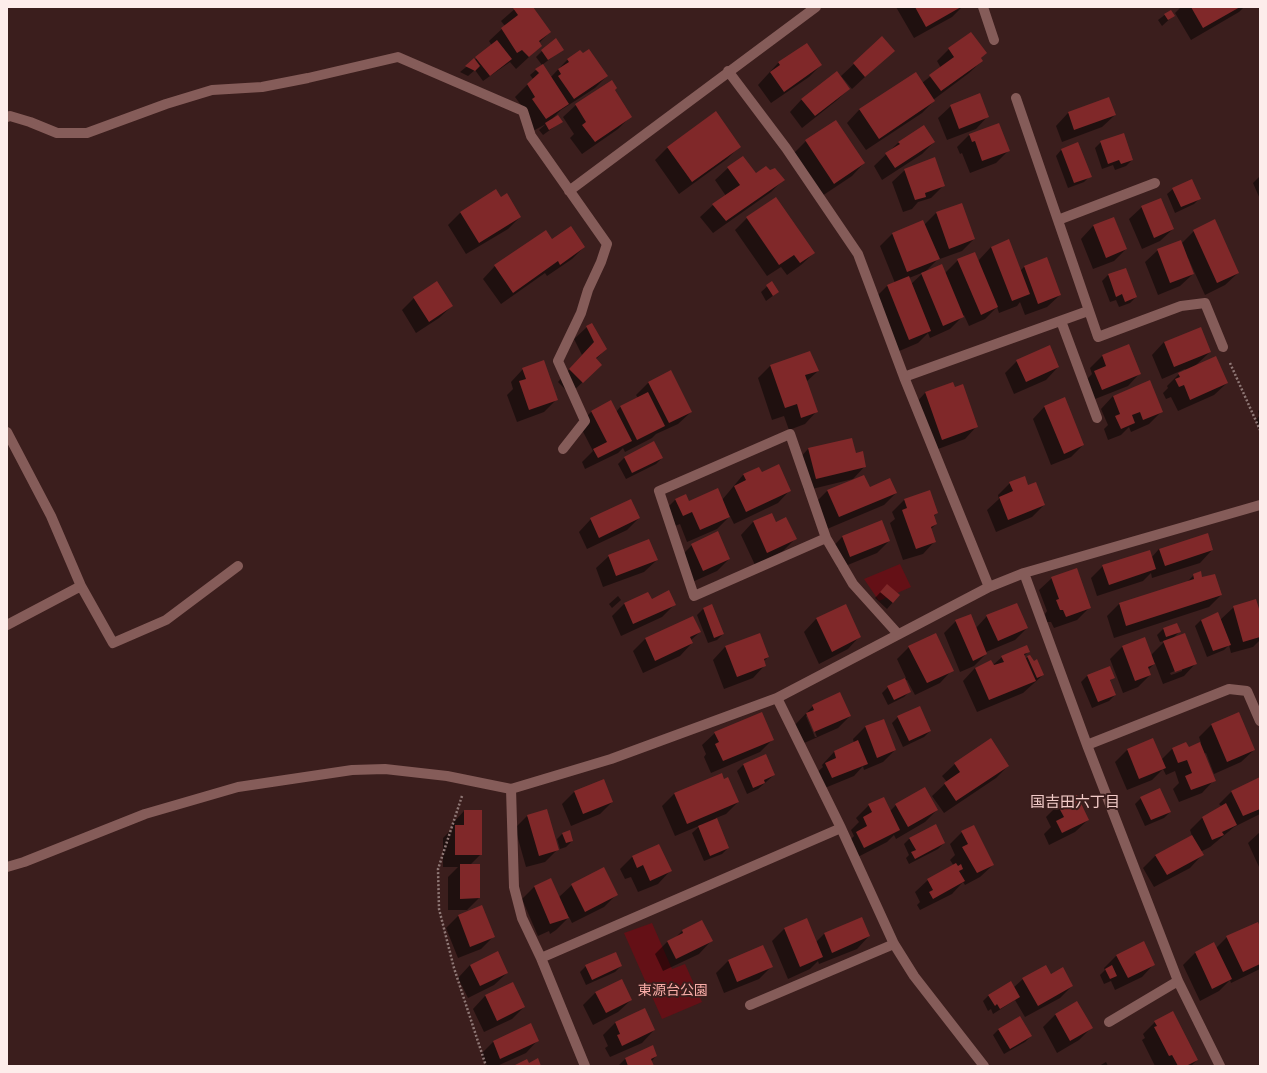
<!DOCTYPE html>
<meta charset="utf-8">
<style>
body{margin:0}
#map{position:relative;width:1267px;height:1073px;overflow:hidden;background:#3b1e1d;font-family:"Alegreya Sans",sans-serif}
canvas{display:block}
.frame{position:absolute;inset:0;border:8px solid #fdedeb;pointer-events:none}
</style>
<div id="map">
<canvas width="1267" height="1073"></canvas>
<div class="frame"></div>
</div>
<script>
const c = document.querySelector('canvas').getContext('2d');
c.lineJoin = 'round';
function fill(path, color) { c.fillStyle = color; c.fill(path, 'evenodd'); }
function stroke(path, color, width, dash) { c.strokeStyle = color; c.lineWidth = width; c.lineCap = dash ? 'butt' : 'round'; c.setLineDash(dash || []); c.stroke(path); }
function label(font, color, halo, rows, align = 'center') {
  c.font = font + ' "Alegreya Sans","Noto Sans JP",sans-serif'; c.lineWidth = 4; c.setLineDash([]); c.textBaseline = 'middle'; c.strokeStyle = halo; c.fillStyle = color; for (const [text, x, y, turn = 0] of rows) {
    c.save(); c.translate(x, y); c.rotate((+turn || 0) * Math.PI / 180); c.textAlign = isNaN(turn) ? turn : align; if (halo) c.strokeText(text, 0, 0); c.fillText(text, 0, 0); c.restore();
  }
}
fill(new Path2D(`
 M900 564 911 587 879 601 864 579Z
 M652 923 672 969 685 964 702 1002 662 1019 624 933Z`), '#641016');
fill(new Path2D(`
 M517 7H532L550 32 539 43 541 46 516 69 510 62 483 81 475 70 468 76 460 72 492 46 489 41 505 26 501 21Z
 M896 7H962L952 17 914 38Z
 M1181 7H1244L1239 12 1191 40 1175 13Z
 M1170 11 1173 16 1162 26 1158 20Z
 M882 38 893 51 852 89 841 76Z
 M563 49 542 65 550 78 568 59 607 76 595 88 561 110 553 118 561 122 543 135 539 130 546 124 533 131 524 109 515 97 533 79 530 75 542 65 536 57 542 51Z
 M949 49 986 53 980 59 982 61 969 73 933 100 934 101 922 113 866 150 847 123 859 110 916 73 922 83 941 68 937 61Z
 M779 62 821 65 809 77 771 103 758 85Z
 M849 89 836 101 802 128 790 112 802 99Z
 M614 90 630 117 618 129 582 154 570 138 574 134 563 117 576 105Z
 M1109 98 1115 115 1102 127 1062 142 1056 126 1068 113Z
 M951 106 988 116 976 129 947 140 938 118Z
 M715 112 739 147 727 159 679 194 655 160 667 148Z
 M836 121 864 163 852 176 822 196 793 154 806 141Z
 M969 135 1008 151 996 163 970 173 962 153 960 154 957 147Z
 M899 142H934L922 154 882 180 874 166Z
 M1101 142 1132 160 1126 166 1115 170 1113 165 1102 169 1095 148Z
 M1061 150 1090 176 1084 182 1068 188 1056 156Z
 M728 168 756 175 770 171 783 180 771 192 713 233 700 217 713 205 726 196 715 180Z
 M905 170 944 185 931 198 918 202 912 209 903 212 892 182Z
 M1260 176V199L1253 183Z
 M1173 189 1199 199 1194 204 1175 213 1167 194Z
 M501 198 520 217 508 229 466 254 448 225 461 212Z
 M1142 207 1173 229 1160 241 1142 249 1129 219Z
 M936 213 974 239 962 251 937 260 924 273H945L958 260 978 261 991 247 1020 271 1024 267 1046 259 1060 295 1047 307 1025 315 1020 302 1017 306 999 313 997 307 985 319 969 326 964 315 950 329 930 338 928 333 918 343 897 352 875 298 887 286 895 283 880 246 892 234 924 225ZM924 272 911 284 909 278Z
 M747 218 814 253 801 265 787 275 781 267 767 276 735 230Z
 M1114 218 1126 249 1114 261 1093 269 1081 239 1093 226Z
 M545 231 552 240 584 247 572 259 547 276 545 273 501 304 483 279 495 266Z
 M1194 231 1238 273 1225 285 1205 295 1188 258H1187L1193 274 1180 286 1158 295 1145 262 1158 250 1181 244Z
 M1126 269 1136 297 1130 303 1119 307 1116 300 1110 302 1102 281 1108 275Z
 M772 282 778 292 766 301 761 292Z
 M414 298 452 306 439 318 416 333 402 310Z
 M587 327 606 349 596 359 588 377 570 394 558 382 582 355 574 339Z
 M1164 342 1210 352 1195 366 1227 383 1214 395 1178 411 1171 397 1166 399 1163 393 1168 388 1167 386 1179 374 1186 371 1185 369 1162 379 1152 355Z
 M810 352 818 371 806 382 817 411 805 424 789 430 784 416 772 420 758 378 770 366Z
 M1102 356 1140 373 1128 386 1090 401 1082 384 1092 374 1090 368Z
 M1017 361 1058 367 1046 380 1014 394 1005 373Z
 M523 369 557 399 544 412 517 422 507 395 513 389 511 382Z
 M649 382 691 412 678 424 656 434 652 438 625 452 623 448 618 453 585 469 582 462 593 451 579 424 592 411 616 412 621 406 638 398 636 395Z
 M1149 382 1161 412 1149 424 1131 432 1129 427 1121 435 1108 440 1104 429 1108 425 1101 409 1113 396Z
 M952 383 977 426 965 439 930 452 913 406 925 393Z
 M1045 406 1083 445 1071 457 1051 465 1033 419Z
 M1260 409V432L1256 420 1259 416 1258 411Z
 M851 440 855 454 865 466 853 479 804 491 796 462 808 449Z
 M654 442 662 458 656 464 626 479 618 464 624 458Z
 M758 468 761 474 790 490 778 503 734 524 730 516 717 529 687 542 680 524 670 528 663 512 675 500 685 495 688 502 722 500 743 475Z
 M1010 483 1044 505 1032 517 996 532 987 510 999 499 998 495Z
 M828 490 896 493 884 505 827 529 815 503Z
 M904 500 937 513 934 516 936 524 931 529 935 541 923 554 903 560 890 523 895 519 892 512Z
 M771 514 775 523 795 539 783 551 755 565 741 535 753 522Z
 M639 518 627 530 587 549 579 532 591 519Z
 M842 537 889 541 877 553 838 569 830 550Z
 M692 545 729 559 717 571 690 583 680 557Z
 M1159 549 1212 550 1200 563 1152 578 1151 573 1143 581 1097 596 1091 578 1103 566 1152 557Z
 M609 556 657 560 644 572 603 587 596 568Z
 M1194 575 1202 578 1221 595 1209 607 1114 638 1107 616 1119 604 1186 583Z
 M1052 578 1090 607 1077 620 1054 628 1051 622H1047L1045 614 1047 611 1039 590Z
 M887 585 899 595 887 609 875 598Z
 M648 593 651 600 674 605 662 617 621 636 612 616 624 604Z
 M618 596 621 600 612 608 609 604Z
 M711 605 723 634 717 640 708 643 697 615 703 609Z
 M846 606 860 636 848 649 819 664 804 632 816 619Z
 M1234 607 1258 609 1260 607V640L1253 647 1231 653 1229 645 1224 650 1207 657 1195 626 1201 620H1220Z
 M987 616 1027 628 1015 640 986 652V654L974 666 960 672 944 633 956 621 976 628Z
 M693 617 700 632 691 640 692 643 680 656 643 673 633 651 645 639Z
 M1177 624 1180 631 1173 638 1196 663 1184 676 1163 684 1155 663 1148 670 1150 675 1138 687 1123 693 1110 659 1122 647 1144 638 1151 655 1165 641 1160 642 1157 635 1163 629ZM1182 668V671L1171 675 1170 673Z
 M759 634 768 657 763 662 765 665 753 678 724 689 713 660 725 647Z
 M909 647 952 670 940 683 915 695 907 680H905L910 691 904 697 888 705 882 693 888 687 906 678 897 659Z
 M1028 652 1024 656 1025 659 1028 657 1043 675 1023 693 977 712 963 681 975 668 993 665 1002 657Z
 M1110 667 1113 677 1110 681 1115 695 1109 701 1092 708 1081 682 1087 676Z
 M813 706 850 716 838 728 802 744 794 726ZM808 714 817 737H815L806 716Z
 M1238 713 1254 750 1241 762 1214 774 1206 753 1204 754 1214 780 1202 793 1179 802 1173 789 1179 783 1175 771 1166 775 1163 769 1152 780 1127 790 1115 762 1127 750 1153 739 1161 760 1172 749 1188 748 1201 743 1199 737 1211 725Z
 M898 717 930 731 924 737 903 747 892 723Z
 M883 720 895 750 883 762 864 770 863 766 854 776 820 790 813 776 823 767 822 765 834 752 854 743 853 739 865 727Z
 M715 733 773 739 760 752 711 773 704 757 706 754 702 745Z
 M765 755 774 775 758 789 747 794 737 771 743 765Z
 M955 764 1008 766 996 778 944 813 932 796 947 782 942 776Z
 M721 775 738 802 726 814 716 818 728 848 722 854 704 861 692 833 701 825 675 836 662 806 674 794Z
 M1260 778V814L1234 827 1210 847 1200 852 1202 855 1190 868 1154 887 1143 868 1156 855 1192 836 1190 830 1202 818 1221 806 1219 804 1232 791Z
 M574 792 612 802 600 814 571 826 562 804Z
 M883 798 890 811 896 805 937 810 925 822 896 839 894 835 887 842 852 860 845 845 854 836 851 830 859 822 856 818 869 805Z
 M1141 798 1170 812 1164 818 1145 826 1135 804Z
 M1058 805 1088 820 1075 832 1049 845 1044 834 1051 827 1046 817Z
 M464 811 481 854 470 865H479V898L467 910H448V877L458 867H443V838L452 829V824Z
 M527 816 558 849 545 862 526 867 515 828Z
 M962 832 993 865 980 877 965 885 963 882 952 894 920 910 917 905 920 902 915 892 928 880 954 866 950 860 955 855 950 844Z
 M1260 832V869L1248 843Z
 M563 833 572 841 566 847 560 849 557 839Z
 M910 838 944 843 938 849 909 864 906 858 909 855 904 844Z
 M659 845 670 871 658 884 638 892 631 877 625 879 620 869 632 857Z
 M551 879 559 897 572 885 616 895 604 907 572 923 569 917 556 930 550 934 549 931 538 936 522 899 534 887Z
 M481 906 493 937 481 949 458 958 446 928 458 916Z
 M861 918 869 936 857 949 819 964 818 961 810 969 788 979 772 941 784 929 807 920 816 942 824 934Z
 M702 921 711 941 699 954 663 971 655 954 667 942 675 938 682 931Z
 M1260 929V969L1231 983 1230 980 1219 991 1200 1001 1183 965 1195 953 1214 943 1216 948 1227 937Z
 M763 946 772 966 759 979 724 993 716 973 728 961Z
 M1117 955 1154 964 1142 977 1115 990 1111 981 1104 984 1100 975 1105 970 1104 968Z
 M470 965 507 973 494 985 468 998 458 978Z
 M586 966H621L615 972 586 985 580 972Z
 M1050 975 1072 986 1060 998 1025 1017 1015 1000 993 1014 991 1009 988 1011 983 1001 989 995 1013 988 1023 979Z
 M513 983 524 1007 512 1019 484 1032 473 1009 485 996Z
 M596 992 631 1000 618 1012 593 1025 583 1005Z
 M1077 1003 1091 1028 1079 1040 1057 1053 1043 1027 1055 1015Z
 M644 1009 654 1030 642 1043 610 1057 605 1048 608 1046 603 1035 615 1023Z
 M1155 1022 1197 1060 1191 1066H1155L1142 1040 1145 1038 1143 1034Z
 M531 1024 538 1040 526 1053 497 1066H486L481 1054 493 1042Z
 M999 1029 1031 1036 1025 1042 1004 1054 993 1035Z
 M656 1056 651 1062 653 1066H618L625 1059Z
 M1106 1062 1108 1066H1099Z`), '#0007');
fill(new Path2D(`
 M515 7H533L551 32 539 41 542 46 529 57 522 50 517 53 501 28 518 15 513 8Z
 M915 7H961L926 27Z
 M1191 7H1240L1203 28Z
 M1171 10 1175 16 1168 20 1164 14Z
 M971 32 987 53 981 58 983 61 941 91 929 75 954 57 948 48Z
 M882 36 895 51 865 77 853 63Z
 M556 38 564 50 548 60 541 50Z
 M497 40 512 59 490 76 475 57Z
 M807 43 822 65 784 92 770 72 780 65 778 62Z
 M589 49 608 76 574 99 558 76 561 74 558 69 569 62 567 59 580 50 583 53Z
 M474 58 480 66 475 71 465 66Z
 M543 64 569 104 546 119 532 99 535 97 527 84 539 73 535 69Z
 M837 71 850 89 815 116 801 99Z
 M916 72 935 101 879 139 859 109Z
 M612 80 617 88 615 90 632 117 595 142 582 125 586 122 575 104Z
 M980 93 989 117 959 129 950 105Z
 M1109 97 1116 115 1074 130 1068 112Z
 M716 111 741 147 692 182 667 147Z
 M558 115 563 122 549 130 545 123Z
 M836 120 865 163 834 184 805 140Z
 M999 123 1010 151 982 161 975 141 972 142 969 134Z
 M924 125 935 142 895 168 885 153 900 144 898 142Z
 M1124 133 1133 160 1121 164 1119 160 1108 164 1100 141Z
 M1078 142 1092 177 1074 183 1061 149Z
 M743 156 756 173 766 166 770 170 775 168 785 180 726 221 712 204 740 185 727 167Z
 M935 157 945 186 925 193 926 197 915 200 904 169Z
 M1192 179 1201 199 1181 207 1172 188Z
 M496 189 501 197 507 193 521 217 479 243 460 212Z
 M776 197 815 253 800 263 794 255 779 265 746 217Z
 M1161 198 1174 229 1154 238 1141 206Z
 M962 203 975 239 949 249 936 212Z
 M1114 217 1127 249 1106 258 1093 225Z
 M1215 219 1239 273 1217 283 1193 230Z
 M923 220 940 259 907 272 892 233Z
 M571 226 585 247 560 265 558 261 513 293 494 265 546 230 552 239Z
 M1009 239 1030 294 1012 301 991 247Z
 M1181 240 1194 274 1170 283 1157 249Z
 M975 252 998 307 981 315 957 259Z
 M1047 257 1061 295 1038 304 1024 266Z
 M942 264 964 317 943 326 921 273Z
 M1126 268 1137 297 1125 302 1122 294 1116 297 1108 274Z
 M909 276 931 331 909 340 887 285Z
 M437 281 453 306 429 322 413 297Z
 M772 281 779 292 773 296 766 285Z
 M592 323 607 349 596 358 602 365 583 383 569 369 594 342 586 326Z
 M1201 327 1211 352 1174 367 1164 342Z
 M1129 344 1141 374 1102 390 1094 371 1106 366 1102 355Z
 M1050 345 1059 367 1026 382 1016 360Z
 M810 351 819 371 805 375 818 412 801 418 797 404 785 408 770 365Z
 M1216 356 1228 383 1190 400 1184 385 1179 387 1175 379 1180 377 1178 373Z
 M544 360 558 400 529 410 519 381 526 379 522 368Z
 M671 370 692 412 669 423 648 382Z
 M1150 380 1163 412 1143 420 1140 412 1132 415 1135 423 1121 429 1115 416 1120 414 1113 396Z
 M953 382 955 387 963 384 978 427 942 440 925 392Z
 M648 392 665 426 637 440 620 406Z
 M1065 397 1084 445 1064 454 1044 406Z
 M611 400 632 441 598 458 593 449 607 442 591 411Z
 M852 438 856 453 863 451 866 467 816 479 808 448Z
 M654 441 663 458 632 473 624 457Z
 M779 464 791 491 746 512 734 486 746 480 743 474 759 467 762 472Z
 M864 475 870 487 890 478 897 493 839 517 827 490Z
 M1025 476 1028 485 1036 482 1045 505 1008 520 999 497 1013 491 1009 482Z
 M718 488 730 517 700 530 692 512 683 516 675 499 686 494 689 501Z
 M930 490 938 513 934 515 937 524 931 527 936 542 916 549 902 510 907 508 904 499Z
 M631 499 640 518 599 538 590 518Z
 M772 513 776 522 786 517 797 539 767 553 753 521Z
 M882 520 890 541 850 557 842 536Z
 M718 531 730 559 703 571 691 544Z
 M1208 533 1213 550 1165 566 1159 549Z
 M649 539 658 560 616 576 608 555Z
 M1150 550 1156 569 1109 585 1102 565Z
 M1077 568 1091 608 1066 617 1063 610H1060L1056 600 1059 599 1051 577Z
 M1201 571 1202 577 1215 574 1222 595 1126 626 1119 603 1194 579 1193 574Z
 M887 584 900 595 893 603 880 592Z
 M669 590 676 605 633 624 624 603 648 592 652 599Z
 M1256 599 1260 612V637L1243 642 1233 606Z
 M1017 603 1028 628 998 641 986 615Z
 M712 604 724 634 714 638 703 608Z
 M846 604 861 637 832 652 816 618Z
 M1218 612 1231 645 1213 651 1201 620Z
 M971 614 987 654 973 661 955 620Z
 M693 616 701 632 690 637 693 643 655 661 645 638Z
 M1177 623 1181 632 1166 637 1163 628Z
 M760 633 769 657 764 659 766 666 737 677 725 646Z
 M936 633 954 671 927 683 908 646Z
 M1185 633 1197 664 1175 672 1163 641Z
 M1145 637 1155 664 1148 667 1151 675 1135 681 1122 646Z
 M1027 645 1030 652 1024 654 1036 681 989 700 975 668 991 660 994 665 1004 662 1001 656Z
 M1030 655 1034 661 1037 659 1044 675 1037 678 1027 656Z
 M1110 666 1115 678 1110 680 1116 695 1098 702 1087 675Z
 M905 678 911 692 894 700 887 686Z
 M840 692 851 716 814 732 806 713 814 710 812 705Z
 M920 706 931 731 909 741 897 716Z
 M762 712 774 740 723 761 715 744 719 742 714 732Z
 M1239 712 1255 750 1227 762 1211 724Z
 M884 719 896 750 877 758 865 726Z
 M991 738 1009 766 956 801 944 783 960 772 954 763Z
 M1153 738 1166 768 1139 779 1127 749Z
 M858 740 868 764 832 778 825 763 836 758 834 751Z
 M1186 742 1189 747 1200 742 1216 781 1191 790 1185 776 1192 773 1187 760 1178 763 1172 748Z
 M766 754 775 775 764 780 765 783 753 788 743 764Z
 M722 773 724 779 728 777 739 802 687 824 674 793Z
 M1260 777V809L1243 816 1231 791Z
 M604 779 613 802 583 814 574 791Z
 M925 787 938 810 908 827 895 804Z
 M1160 788 1171 812 1151 820 1140 797Z
 M1077 795 1089 820 1062 833 1056 821 1064 817 1057 804Z
 M884 797 900 830 864 848 856 832 867 826 863 817 872 812 868 804Z
 M1226 803 1237 825 1222 832 1224 835 1212 840 1202 817Z
 M547 809 559 850 539 856 527 815Z
 M464 810H482V855H455V825H464Z
 M717 818 729 848 710 856 698 826Z
 M936 824 945 843 915 859 911 852 916 850 909 838Z
 M974 825 994 865 977 873 962 847 968 844 961 831Z
 M570 830 573 841 566 843 562 833Z
 M1192 835 1204 855 1167 875 1155 855Z
 M659 844 672 871 650 881 643 865 637 868 632 856Z
 M956 863 958 866 961 864 963 869 959 871 965 881 933 899 929 892 933 890 927 879Z
 M460 864H480V898L460 899Z
 M604 867 618 895 585 912 571 884Z
 M551 878 569 918 550 924 534 886Z
 M482 905 495 937 470 947 458 915Z
 M862 917 870 936 832 953 824 933Z
 M807 918 823 957 800 967 784 928Z
 M702 920 713 941 676 959 667 941 683 933 682 930Z
 M1258 922 1260 927V964L1243 972 1226 936Z
 M1144 941 1155 965 1128 978 1116 955Z
 M1214 942 1232 979 1212 989 1195 952Z
 M763 945 773 967 737 982 728 960Z
 M498 951 508 973 480 986 470 965Z
 M616 952 622 966 592 980 585 965Z
 M1046 965 1051 974 1063 967 1073 986 1038 1006 1022 978Z
 M1112 965 1117 976 1110 979 1105 969Z
 M622 979 632 1000 606 1013 595 992Z
 M1011 981 1020 997 1000 1009 997 1004 995 1006 988 995Z
 M513 982 525 1007 497 1021 485 995Z
 M1077 1001 1093 1028 1070 1041 1055 1014Z
 M645 1008 655 1030 622 1046 617 1035 620 1034 615 1022Z
 M1173 1011 1198 1060 1186 1066H1178L1172 1055 1169 1056 1154 1027 1157 1026 1154 1021Z
 M1020 1016 1032 1036 1010 1049 998 1029Z
 M531 1023 539 1041 500 1059 493 1041Z
 M653 1045 657 1056 651 1059 654 1066H628L625 1058Z
 M538 1058 541 1066H513L527 1059 529 1063Z`), '#802829');
stroke(new Path2D(`
 M1230 363 1260 430
 M462 796 438 869 439 909 454 968 486 1066`), '#8f7876', 2.5, [2, 2]);
stroke(new Path2D(`
 M983 7 994 40
 M728 71 786 148 858 254 904 377 989 587
 M1016 98 1098 337 1181 306 1205 303 1223 347
 M7 117 10 116 30 122 57 133H87L166 104 212 90 262 87 308 78 398 57 523 111 531 136 607 244 601 262 588 290 581 313 558 361 585 421 563 449
 M569 191 816 7
 M1058 220 1155 183
 M1061 321 1097 418
 M904 377 1088 311
 M7 432 51 516 81 586 113 643 166 620 238 566
 M826 538 694 596 659 491 790 434 826 538 853 584 898 634
 M1024 573 1087 745 1178 981 1220 1066
 M7 625 81 586
 M777 698 841 828 894 944 914 976 984 1066
 M1087 745 1229 689 1247 691 1260 721
 M511 789 514 887 522 918 541 958 585 1066
 M7 867 24 862 145 814 238 787 352 770 385 769 447 776 511 789 611 759 777 698 989 587 1024 573 1260 505
 M541 958 841 828
 M750 1005 894 944
 M1109 1022 1178 981`), '#855c59', 10);
label('14px', '#faada8', '#3b1e1d', [
 ["東源台公園",673,991]
]);
label('15px', '#f2cbc8', '#3b1e1d', [
 ["国吉田六丁目",1075,802]
]);
</script>
